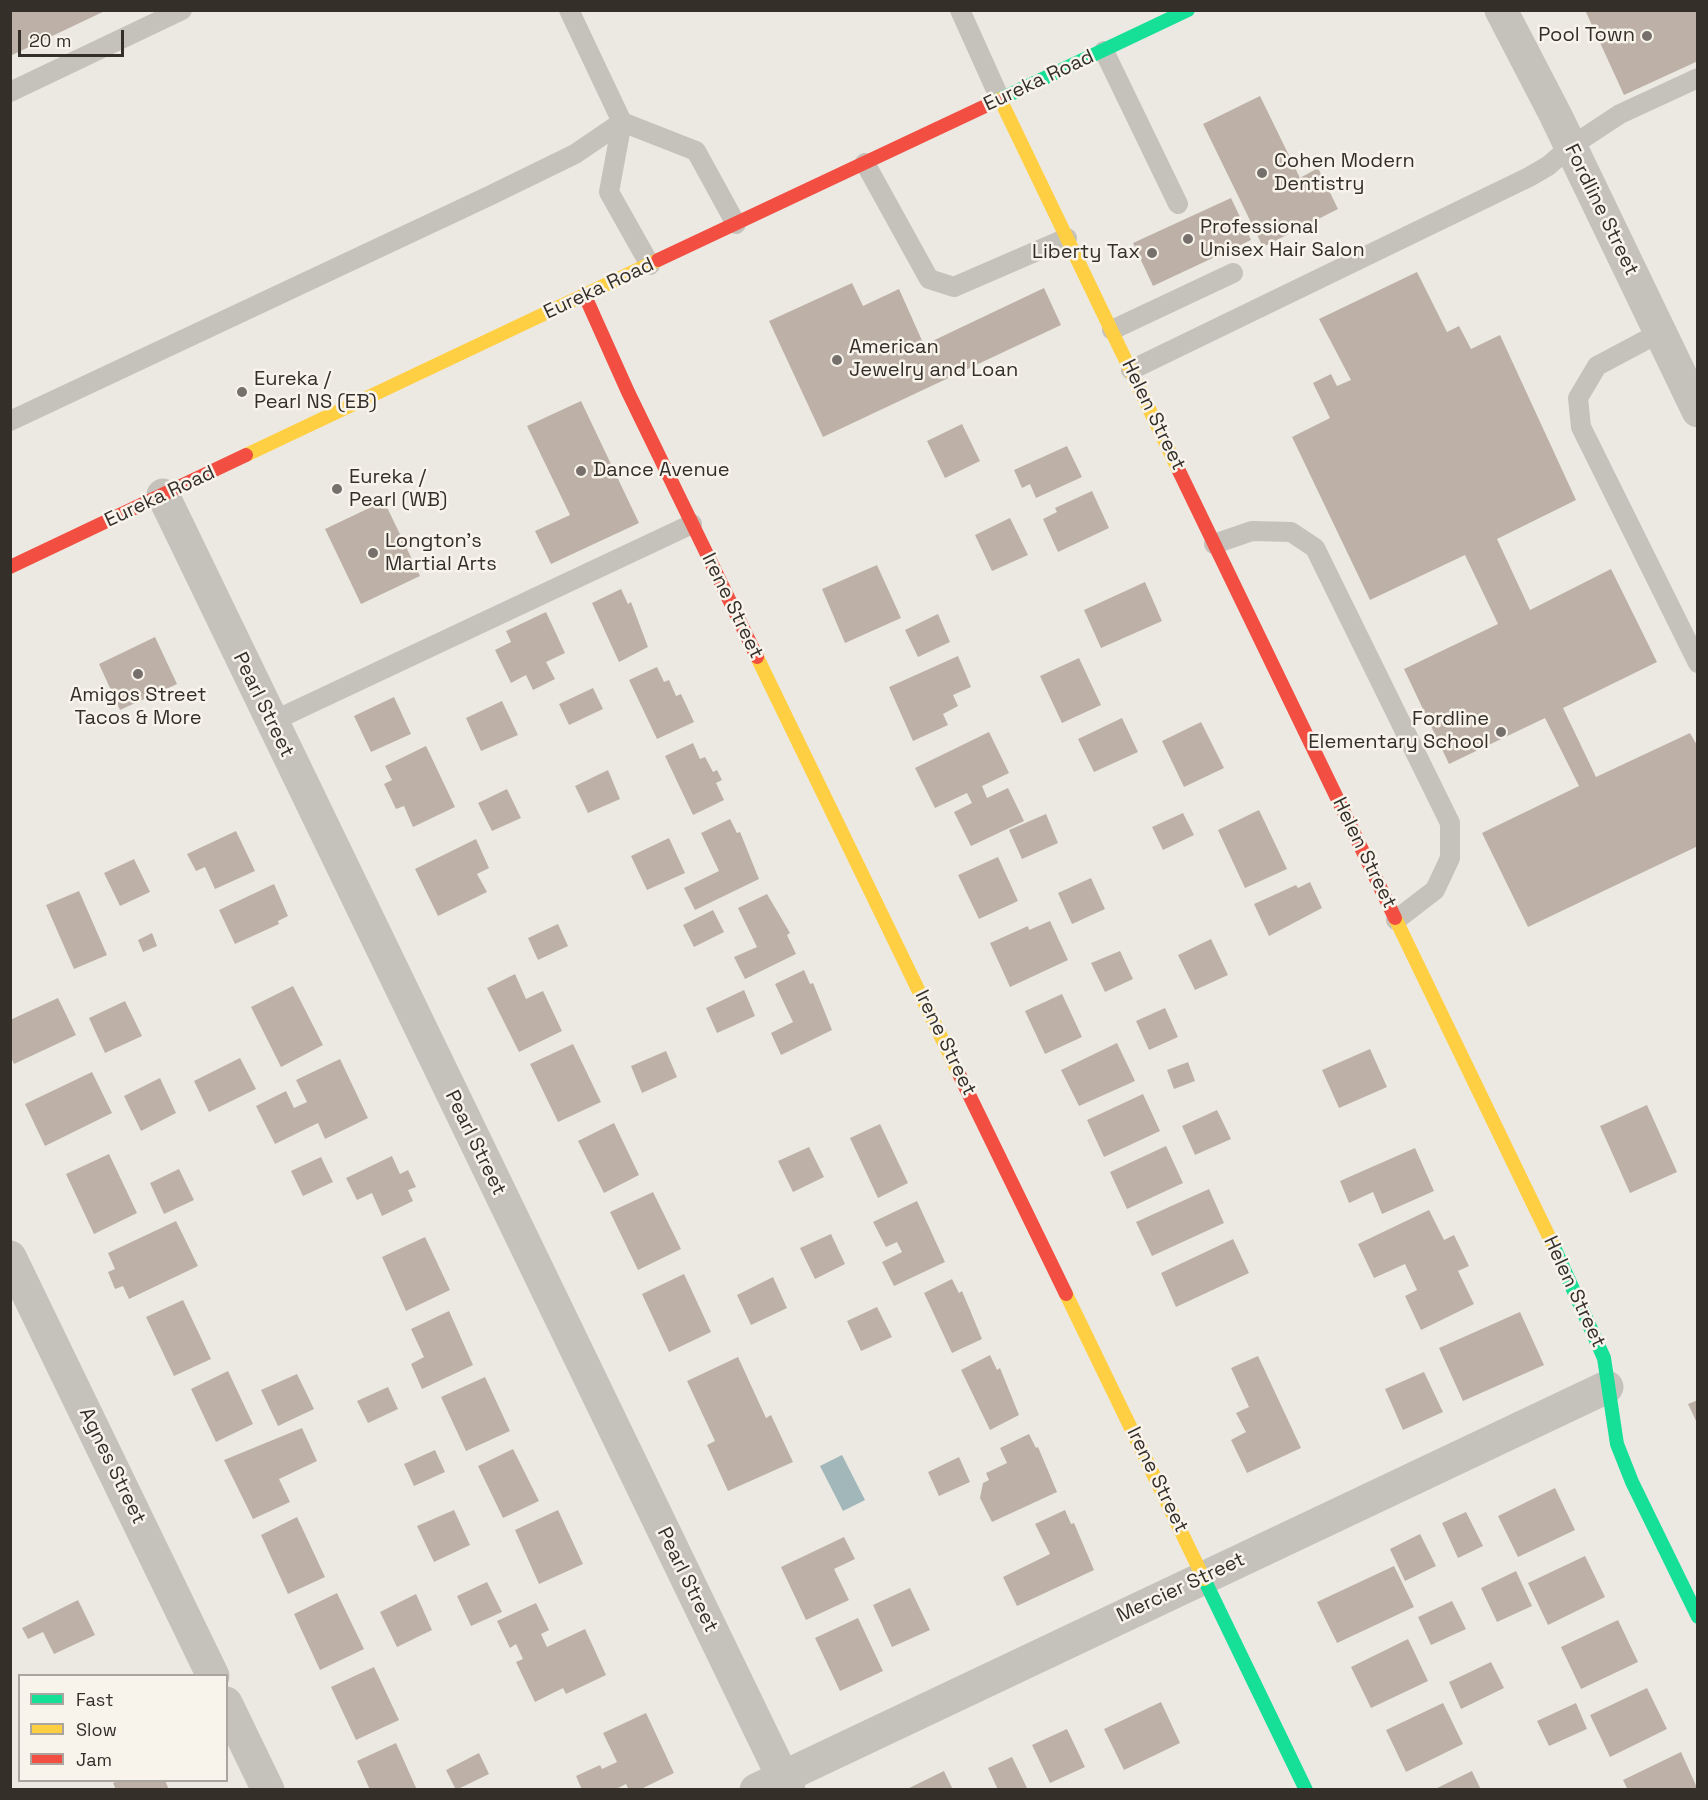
<!DOCTYPE html>
<style>
body{margin:0}
#map{position:relative;width:1708px;height:1800px;overflow:hidden;background:#ece9e3;font-family:"Space Grotesk",sans-serif}
canvas{display:block}
.frame{position:absolute;inset:0;border:12px solid #352f2a;pointer-events:none}
.legend{position:absolute;left:18px;top:1674px;width:210px;height:108px;box-sizing:border-box;background:#f8f4eb;border:2px solid #aaa59e;margin:0;padding:8px 10px;list-style:none;font-size:18px;color:#352f2a}
.legend li{display:flex;align-items:center;gap:12px;height:30px}
.legend b{width:30px;border:2px solid #aaa59e}
.scale{position:absolute;left:18px;top:30px;width:106px;height:27px;box-sizing:border-box;border:3px solid #352f2a;border-top:0;padding-left:8px;font-size:18px;line-height:21px;white-space:nowrap;color:#352f2a;-webkit-text-stroke:4px #f8f4eb;paint-order:stroke}
</style>
<div id="map">
<canvas width="1708" height="1800"></canvas>
<div class="frame"></div>
<ul class="legend">
<li><b style="height:8px;background:#16e098"></b>Fast</li>
<li><b style="height:8px;background:#ffcf43"></b>Slow</li>
<li><b style="height:8px;background:#f24e42"></b>Jam</li>
</ul>
<div class="scale">20 m</div>
</div>
<script>
const c = document.querySelector('canvas').getContext('2d');
c.lineJoin = 'round';
function fill(path, color) { c.fillStyle = color; c.fill(path, 'evenodd'); }
function stroke(path, color, width, dash) { c.strokeStyle = color; c.lineWidth = width; c.lineCap = dash ? 'butt' : 'round'; c.setLineDash(dash || []); c.stroke(path); }
function label(font, color, halo, rows, align = 'center') {
  c.font = font + ' "Space Grotesk",sans-serif'; c.lineWidth = 5; c.setLineDash([]); c.textBaseline = 'middle'; c.strokeStyle = halo; c.fillStyle = color; for (const [text, x, y, turn = 0] of rows) {
    c.save(); c.translate(x, y); c.rotate((+turn || 0) * Math.PI / 180); c.textAlign = isNaN(turn) ? turn : align; if (halo) c.strokeText(text, 0, 0); c.fillText(text, 0, 0); c.restore();
  }
}
fill(new Path2D(`
 M842 1455 865 1500 843 1511 820 1466Z`), '#a1b7ba');
fill(new Path2D(`
 M10 10H107L10 56Z
 M1585 10H1698V61L1624 95Z
 M1260 96 1300 178 1318 168 1338 209 1263 247 1203 124Z
 M1231 198 1251 240 1153 286 1133 243Z
 M1417 272 1447 332 1459 326 1471 349 1500 335 1576 500 1497 539 1530 610 1611 569 1657 662 1563 708 1596 777 1690 733 1698 747V846L1528 927 1482 833 1579 786 1545 718 1449 764 1404 669 1498 624 1465 555 1370 600 1292 437 1330 418 1313 383 1331 374 1337 386 1351 380 1319 319Z
 M852 283 863 306 899 289 924 345 1044 288 1061 325 823 437 769 321Z
 M581 401 639 523 551 564 535 531 570 515 527 426Z
 M962 424 980 461 945 478 927 441Z
 M1067 446 1082 477 1036 498 1030 484 1022 488 1014 470Z
 M1092 491 1109 528 1058 552 1043 519 1057 512 1055 508Z
 M384 501 420 576 361 604 325 529Z
 M1010 518 1028 555 992 571 975 535Z
 M877 565 901 618 845 643 822 589Z
 M1145 582 1162 621 1101 648 1084 610Z
 M621 589 628 604 631 602 648 647 619 662 592 603Z
 M546 612 565 653 546 662 555 679 533 690 526 675 511 683 495 650 511 642 506 631Z
 M938 614 950 642 918 657 905 630Z
 M155 637 177 684 120 710 99 664Z
 M958 656 971 687 953 695 958 706 943 714 948 725 913 741 889 687Z
 M1079 658 1101 705 1062 723 1040 676Z
 M657 667 664 682 669 680 676 696 681 694 694 722 657 739 629 680Z
 M593 688 603 709 569 725 559 704Z
 M394 697 411 734 371 752 354 716Z
 M502 701 518 735 481 751 466 718Z
 M1122 718 1138 752 1094 772 1078 739Z
 M1201 722 1224 768 1184 787 1162 741Z
 M989 732 1009 773 982 786 987 798 1008 788 1024 821 971 846 954 812 972 803 967 793 935 808 915 768Z
 M693 743 700 759 705 757 713 772 717 770 722 780 716 783 724 800 693 815 665 756Z
 M426 746 455 807 413 827 404 806 396 809 384 784 392 780 385 766Z
 M608 770 620 799 588 813 575 786Z
 M507 789 521 818 492 831 478 803Z
 M1259 810 1287 869 1245 888 1218 830Z
 M1183 813 1194 835 1163 850 1152 827Z
 M1046 814 1058 843 1022 859 1009 830Z
 M730 819 737 833 740 832 759 879 695 910 684 888 719 871 701 833Z
 M236 831 255 871 215 889 205 867 196 871 187 854Z
 M669 838 685 873 647 890 631 856Z
 M476 839 489 868 477 874 487 892 438 916 415 869Z
 M998 857 1018 901 979 919 958 875Z
 M134 859 150 892 120 906 104 873Z
 M1091 878 1105 909 1072 924 1058 893Z
 M1310 882 1322 908 1269 936 1254 904 1296 885 1298 888Z
 M274 884 288 916 278 921 279 924 235 944 219 910Z
 M79 891 107 955 74 969 46 905Z
 M767 894 790 933 787 935 796 954 745 979 734 957 757 947 738 908Z
 M713 910 724 932 694 947 683 925Z
 M1050 921 1068 960 1010 987 990 943 1028 926 1029 930Z
 M558 924 568 946 538 960 528 938Z
 M152 933 157 946 143 952 138 940Z
 M1211 939 1228 975 1195 990 1178 955Z
 M1120 951 1133 979 1105 992 1091 963Z
 M804 970 810 984 813 983 832 1030 781 1055 771 1033 793 1022 775 984Z
 M515 974 526 999 543 991 562 1031 519 1052 487 988Z
 M293 986 323 1045 281 1067 251 1007Z
 M744 990 755 1016 717 1033 706 1008Z
 M1062 994 1082 1037 1045 1054 1025 1011Z
 M58 998 76 1035 14 1064 10 1055V1020Z
 M125 1001 142 1036 105 1053 89 1018Z
 M1165 1008 1178 1037 1149 1050 1136 1021Z
 M1117 1043 1135 1081 1079 1106 1061 1070Z
 M573 1044 601 1102 558 1122 530 1064Z
 M1370 1049 1387 1087 1339 1108 1322 1070Z
 M666 1051 677 1077 642 1093 631 1066Z
 M240 1058 256 1089 209 1112 194 1081Z
 M340 1059 368 1118 325 1139 318 1123 275 1144 256 1106 286 1091 294 1108 307 1102 296 1080Z
 M1188 1062 1195 1081 1174 1089 1167 1070Z
 M92 1072 112 1113 45 1146 25 1104Z
 M160 1078 176 1113 141 1131 124 1096Z
 M1143 1094 1160 1131 1104 1157 1087 1120Z
 M1647 1105 1677 1172 1630 1193 1600 1126Z
 M1217 1110 1231 1139 1195 1155 1182 1126Z
 M614 1123 639 1175 604 1193 578 1141Z
 M880 1124 908 1183 878 1198 850 1138Z
 M1166 1146 1183 1183 1127 1209 1110 1172Z
 M809 1147 824 1177 793 1192 778 1161Z
 M1415 1148 1434 1191 1382 1214 1373 1192 1349 1203 1340 1181Z
 M109 1154 137 1213 94 1234 66 1174Z
 M392 1156 400 1174 408 1170 416 1187 408 1190 413 1201 382 1216 372 1193 357 1200 346 1178Z
 M321 1157 333 1182 303 1196 291 1171Z
 M179 1169 194 1200 164 1214 150 1183Z
 M1209 1189 1224 1223 1152 1256 1136 1222Z
 M653 1192 681 1249 638 1270 610 1212Z
 M917 1201 945 1262 894 1286 882 1262 902 1252 897 1242 886 1247 873 1222Z
 M1429 1210 1444 1240 1454 1235 1469 1266 1458 1271 1474 1304 1421 1330 1405 1296 1417 1290 1405 1264 1374 1278 1358 1244Z
 M176 1221 198 1266 129 1299 123 1286 115 1289 108 1272 115 1269 108 1253Z
 M831 1234 845 1264 815 1279 800 1248Z
 M425 1237 450 1290 406 1311 382 1257Z
 M1233 1239 1249 1273 1176 1307 1161 1273Z
 M684 1274 711 1332 669 1352 642 1294Z
 M773 1277 787 1308 751 1325 737 1295Z
 M952 1279 959 1293 962 1291 982 1339 952 1353 924 1293Z
 M183 1300 211 1359 174 1376 146 1317Z
 M877 1307 892 1337 861 1351 847 1321Z
 M449 1311 473 1365 422 1389 411 1364 424 1357 411 1329Z
 M1520 1312 1544 1365 1463 1401 1439 1348Z
 M990 1355 997 1370 1000 1368 1019 1415 990 1430 961 1370Z
 M1258 1356 1301 1448 1247 1473 1231 1440 1246 1432 1236 1413 1249 1407 1231 1368Z
 M738 1357 766 1418 771 1415 793 1462 728 1491 707 1445 715 1441 687 1381Z
 M228 1371 253 1424 216 1442 191 1389Z
 M1424 1372 1443 1412 1403 1430 1385 1389Z
 M297 1374 314 1409 278 1426 261 1390Z
 M485 1377 510 1431 466 1451 441 1397Z
 M388 1387 398 1409 368 1423 357 1401Z
 M1698 1400V1425L1688 1404Z
 M302 1428 317 1461 279 1479 290 1502 253 1519 224 1460Z
 M1029 1434 1036 1448 1038 1447 1057 1492 992 1522 980 1498 983 1483 989 1480 986 1473 1007 1463 1000 1448Z
 M513 1449 539 1501 503 1518 478 1466Z
 M435 1450 445 1472 414 1486 404 1464Z
 M959 1457 970 1482 939 1496 928 1472Z
 M1555 1488 1575 1530 1518 1557 1498 1516Z
 M454 1510 470 1545 434 1562 417 1526Z
 M558 1510 583 1564 539 1584 515 1530Z
 M1065 1510 1071 1524 1074 1523 1094 1570 1017 1606 1003 1577 1050 1554 1035 1524Z
 M1466 1512 1483 1546 1458 1558 1442 1523Z
 M297 1517 325 1577 288 1594 261 1535Z
 M1420 1534 1436 1566 1405 1581 1390 1549Z
 M844 1537 855 1559 834 1569 849 1600 806 1620 781 1567Z
 M1585 1556 1605 1597 1548 1625 1528 1583Z
 M1394 1566 1414 1607 1337 1643 1317 1602Z
 M1516 1571 1532 1606 1497 1622 1481 1588Z
 M487 1582 502 1612 471 1626 457 1596Z
 M910 1588 930 1630 892 1647 873 1605Z
 M337 1593 364 1649 320 1670 294 1614Z
 M416 1594 432 1630 397 1647 380 1612Z
 M78 1600 95 1635 54 1654 43 1632 28 1639 22 1628Z
 M1452 1601 1466 1629 1431 1645 1418 1617Z
 M536 1603 549 1630 541 1634 547 1647 585 1629 606 1675 566 1694 563 1688 535 1702 516 1662 523 1659 516 1644 510 1648 497 1621Z
 M858 1618 883 1671 840 1691 815 1638Z
 M1618 1620 1638 1662 1581 1689 1561 1647Z
 M1408 1639 1428 1681 1371 1708 1351 1667Z
 M1491 1662 1504 1688 1461 1709 1449 1682Z
 M374 1667 399 1720 356 1740 331 1687Z
 M1647 1688 1667 1729 1610 1757 1590 1715Z
 M1161 1702 1180 1743 1124 1770 1104 1729Z
 M1443 1703 1463 1744 1406 1772 1386 1730Z
 M1576 1703 1587 1729 1549 1746 1537 1721Z
 M646 1713 674 1773 639 1790H629L626 1784 614 1790H582L576 1776 600 1765 602 1769 617 1762 603 1733Z
 M1067 1729 1085 1767 1050 1783 1032 1745Z
 M396 1743 417 1790H370L357 1761Z
 M1681 1752 1698 1790H1628L1623 1780Z
 M479 1753 489 1774 456 1790 446 1770Z
 M1012 1757 1027 1788 998 1790 988 1768Z
 M944 1771 953 1790H905Z
 M1472 1771 1481 1790H1433Z
 M119 1780H165L169 1790H116L113 1783Z`), '#bdb1a7');
stroke(new Path2D(`
 M569 10 622 122 609 192 650 265
 M960 10 1000 99
 M1104 51 1178 204
 M10 92 182 10
 M622 122 696 151 736 224
 M865 163 929 279 954 287 1067 238
 M1112 330 1233 273
 M1659 333 1597 366 1578 398 1581 427 1698 663
 M1131 370 1529 177 1548 166 1570 147 1620 114 1698 78
 M10 421 489 196 575 154 622 122
 M1214 544 1252 531 1291 532 1315 548 1450 823V858L1435 890 1396 920
 M271 722 692 524`), '#c5c1bb', 20);
stroke(new Path2D(`
 M1501 10 1556 116 1698 411
 M163 495 789 1790
 M10 1257 213 1676
 M226 1703 268 1790
 M756 1790 1607 1387`), '#c5c1bb', 33);
stroke(new Path2D(`
 M996 101 1188 10
 M1553 1245 1604 1358 1617 1444 1632 1482 1698 1617
 M1204 1579 1306 1790`), '#16e098', 14);
stroke(new Path2D(`
 M1000 99 1179 471
 M246 455 658 260
 M757 657 959 1074
 M1395 918 1553 1245
 M1066 1294 1204 1579`), '#ffcf43', 14);
stroke(new Path2D(`
 M658 260 996 101
 M585 296 628 392 757 657
 M1179 471 1395 918
 M10 567 246 455
 M959 1074 1066 1294`), '#f24e42', 14);
for (const [x, y, r, color] of [
 [1647,36,6,"#75706b"],
 [1262,173,6,"#75706b"],
 [1188,239,6,"#75706b"],
 [1152,253,6,"#75706b"],
 [837,360,6,"#75706b"],
 [242,392,6,"#75706b"],
 [581,471,6,"#75706b"],
 [337,489,6,"#75706b"],
 [373,553,6,"#75706b"],
 [138,674,6,"#75706b"],
 [1501,732,6,"#75706b"]
]) { const dot = new Path2D(); dot.arc(x, y, r, 0, 2 * Math.PI); c.fillStyle = color; c.fill(dot); stroke(dot, '#f8f4eb', 2); }
label('20px', '#352f2a', '#f8f4eb', [
 ["Pool Town",1635,36,"right"],
 ["Cohen Modern",1274,162],
 ["Dentistry",1274,185],
 ["Professional",1200,228],
 ["Unisex Hair Salon",1200,251],
 ["Liberty Tax",1140,253,"right"],
 ["American",849,348],
 ["Jewelry and Loan",849,371],
 ["Eureka /",254,380],
 ["Pearl NS (EB)",254,403],
 ["Dance Avenue",593,471],
 ["Eureka /",349,478],
 ["Pearl (WB)",349,501],
 ["Longton's",385,542],
 ["Martial Arts",385,565],
 ["Amigos Street",138,696,"center"],
 ["Tacos & More",138,719,"center"],
 ["Fordline",1489,720,"right"],
 ["Elementary School",1489,743,"right"]
], 'left');
label('20px', '#352f2a', '#f8f4eb', [
 ["Eureka Road",1039,81,-25],
 ["Fordline Street",1601,210,64],
 ["Eureka Road",599,289,-25],
 ["Helen Street",1153,415,64],
 ["Eureka Road",160,497,-25],
 ["Irene Street",732,606,64],
 ["Pearl Street",263,705,64],
 ["Helen Street",1364,853,64],
 ["Irene Street",945,1043,64],
 ["Pearl Street",475,1143,64],
 ["Helen Street",1574,1292,65],
 ["Agnes Street",112,1466,64],
 ["Irene Street",1157,1480,64],
 ["Pearl Street",687,1580,64],
 ["Mercier Street",1181,1588,-25]
]);
</script>
